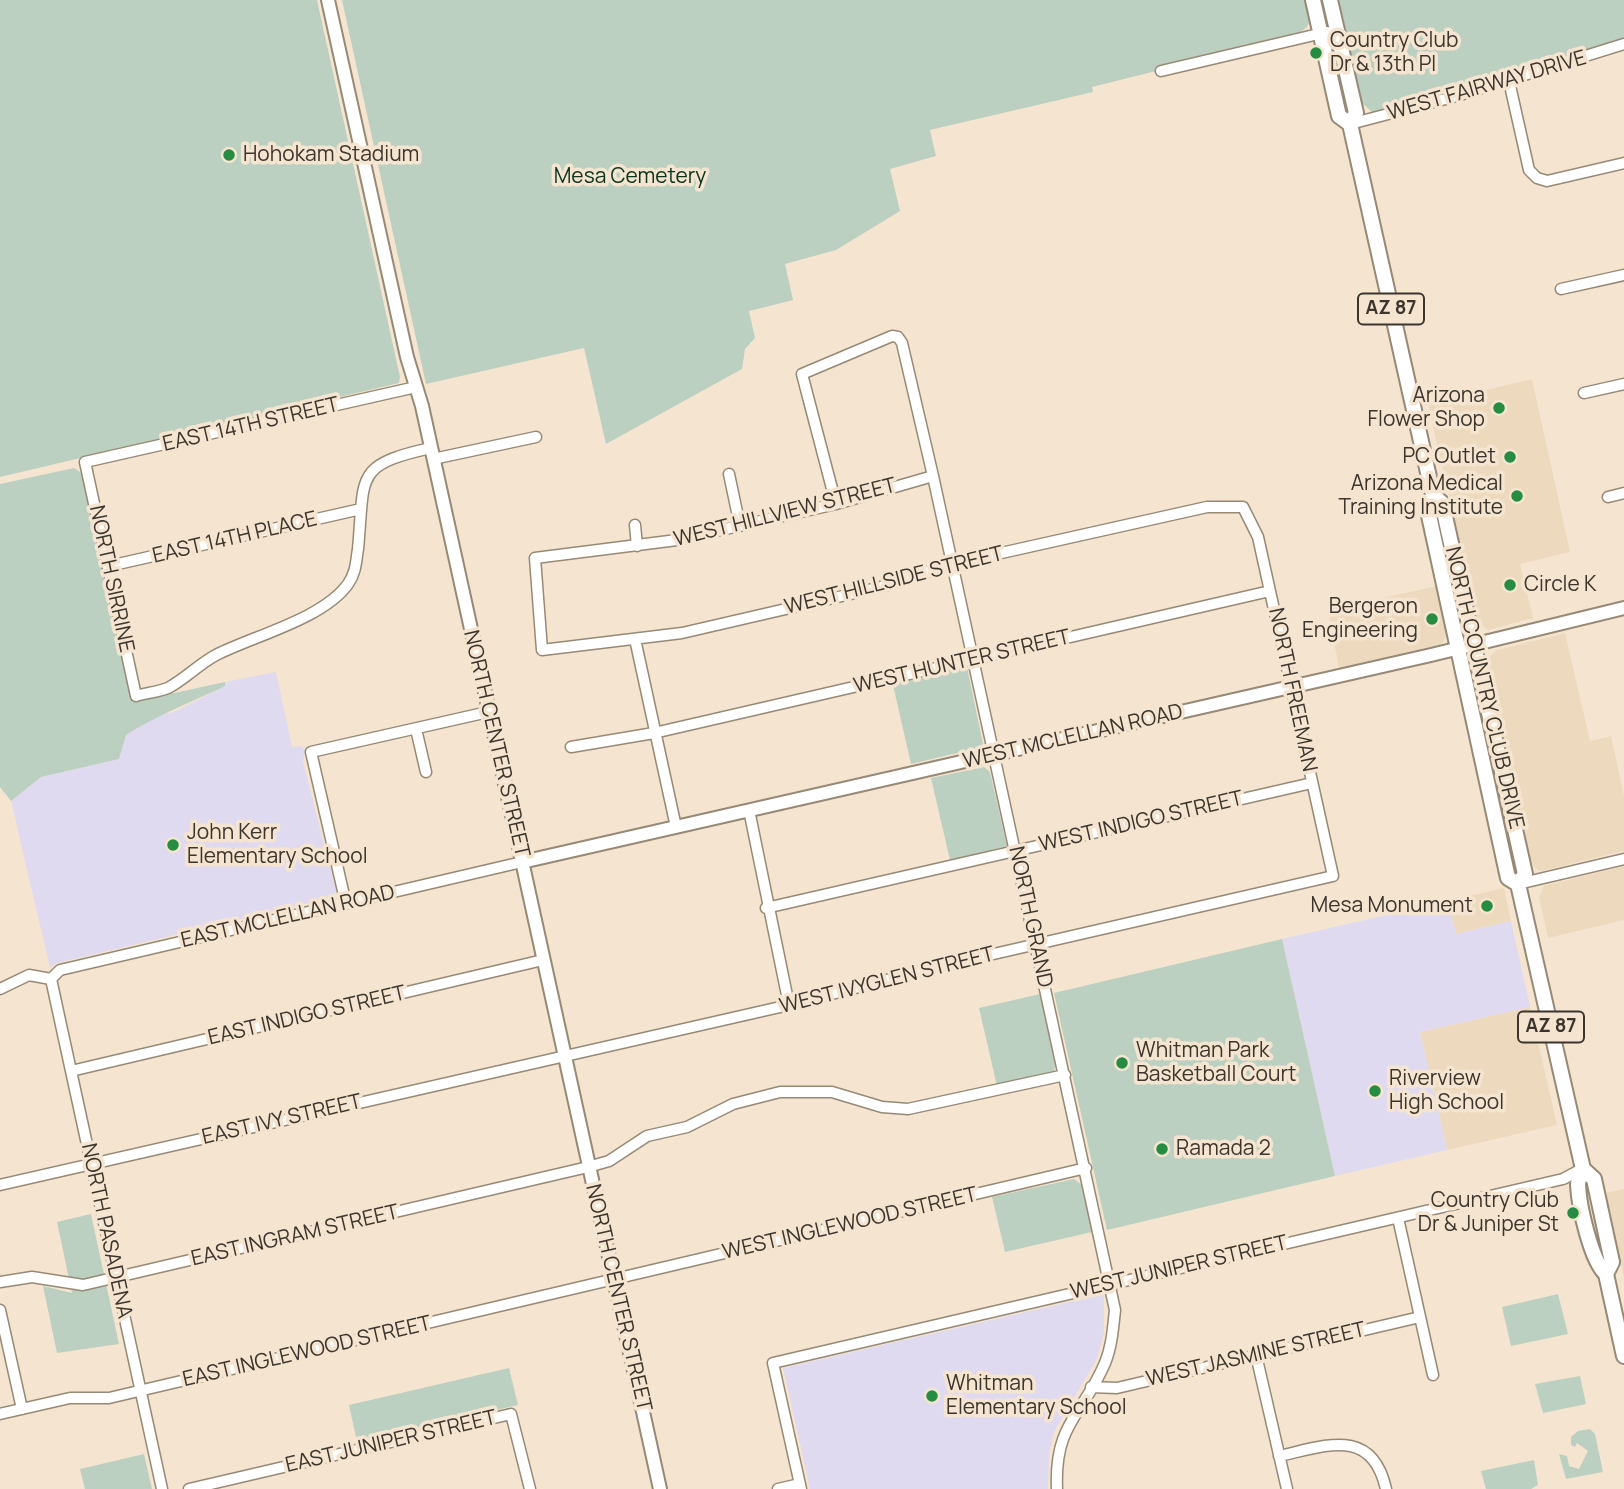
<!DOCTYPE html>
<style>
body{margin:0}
canvas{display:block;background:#f5e5d0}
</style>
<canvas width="1624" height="1489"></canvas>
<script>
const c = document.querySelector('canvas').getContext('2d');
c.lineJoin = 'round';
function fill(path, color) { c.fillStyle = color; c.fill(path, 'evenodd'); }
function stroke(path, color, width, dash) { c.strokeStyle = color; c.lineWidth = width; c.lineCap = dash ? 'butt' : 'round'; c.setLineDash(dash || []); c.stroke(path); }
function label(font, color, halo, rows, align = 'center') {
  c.font = font + ' Manrope,sans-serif'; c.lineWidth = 7; c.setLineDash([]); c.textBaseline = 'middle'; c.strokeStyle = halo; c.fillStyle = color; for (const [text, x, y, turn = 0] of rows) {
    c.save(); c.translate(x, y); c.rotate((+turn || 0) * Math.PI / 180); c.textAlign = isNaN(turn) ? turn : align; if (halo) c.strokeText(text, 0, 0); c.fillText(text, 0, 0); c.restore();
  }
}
fill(new Path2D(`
 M1532 379 1570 552 1520 564 1533 618 1488 630 1478 623 1428 404Z
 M1437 586 1447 633 1442 644 1339 668 1328 610Z
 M1565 633 1590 741 1611 736 1624 796V851L1541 871 1536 869 1530 860 1486 660 1497 650Z
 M1624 866V920L1548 938 1539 897 1544 886Z
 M1504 888 1511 921 1456 934 1447 901Z
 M1530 1007 1557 1125 1447 1150 1420 1032Z
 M1624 1189V1278L1605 1193Z`), '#edd9be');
fill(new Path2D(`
 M276 672 292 747 301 746 305 750 303 762 336 890 334 897 57 963 50 968 11 801 41 777 119 759 126 735 152 718 176 711 225 686V682Z
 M1447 901 1456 934 1511 921 1530 1007 1420 1032 1447 1150 1335 1176 1282 939Z
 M1104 1294V1334L1096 1361 1054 1432 1049 1453 1048 1489H810L783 1368Z`), '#dfdaf0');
fill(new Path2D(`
 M0 0H317L400 377 399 383 0 477Z
 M342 0H1306C1309 12 1315 25 1300 32L1160 65V70L1092 87 1093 92 930 130 936 156 890 169 900 211 836 250 785 264 793 300 749 311 755 338 745 349 742 369 606 444 584 348 426 384Z
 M1339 0H1624V38L1444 95 1372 112 1362 103Z
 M74 468 83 474 135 696 142 700 225 682V686C192 702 157 715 126 735L119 759 41 777 11 801 0 787V484Z
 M967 667 983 744 978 748 911 764 893 685Z
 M984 767 990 772 1007 846 950 860 931 778Z
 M1282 939 1335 1176 1107 1230 1054 993Z
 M1040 994 1055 1064 1054 1072 997 1086 979 1008Z
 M1074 1179 1082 1185 1092 1232 1005 1252 992 1197Z
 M91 1214 119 1344 57 1353 43 1286 72 1293 57 1222Z
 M1558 1294 1568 1334 1511 1346 1502 1307Z
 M509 1368 518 1405 357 1442 349 1405Z
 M1580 1376 1586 1404 1543 1413 1535 1384Z
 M1590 1429 1595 1434 1603 1472 1566 1479 1559 1454 1567 1456 1569 1466 1579 1469 1588 1451 1577 1443 1575 1447 1571 1445V1437L1578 1431Z
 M144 1454 152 1489H85L80 1469Z
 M1534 1460 1538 1485 1531 1489H1486L1481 1471Z`), '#bbd0c1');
const minor = new Path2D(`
 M1161 71 1327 32
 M1509 81 1529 170 1537 178 1547 181 1624 163
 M1350 124 1457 96 1624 44
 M1561 289 1624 275
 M416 387 85 462 136 696C146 693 158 692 168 688 185 679 199 664 216 655 253 636 323 619 348 584 356 573 356 561 358 549 365 476 353 465 431 448
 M1584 393 1624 384
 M433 459 536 437
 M729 474 740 526
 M1608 497 1624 493
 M836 504 802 374 892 336 898 337 902 343 933 476 1115 1310C1113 1328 1112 1346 1105 1363 1083 1415 1054 1423 1057 1489
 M635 525 637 546
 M109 566 361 509
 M635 639 676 827
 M416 729 426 772
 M571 747 654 733 1270 591
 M749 810 789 1005
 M1518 884 1624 859
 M346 904 311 752 488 712
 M766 908 1312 783
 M0 989 29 975 51 979
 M71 1071 543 960
 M0 1185 789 1005 937 967 1333 876 1258 537 1243 507H1207L952 564 881 587 682 633 542 650 535 558 677 540 836 504 933 476
 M1398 1218 1433 1375
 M0 1282 32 1277 83 1285 588 1167 609 1161 647 1136 687 1127 733 1104 780 1092H832L882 1107 908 1109 1065 1075
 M0 1310 22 1409
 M1256 1355 1287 1489
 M1091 1387 1117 1388 1420 1317
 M0 1414 70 1398H109L1086 1168
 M1279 1456C1325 1446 1372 1426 1386 1489
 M162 1489 51 979 60 970 522 862
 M189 1489 511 1414 530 1489
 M778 1489 800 1484
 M801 1489 773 1363 1563 1179 1582 1169`);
const tertiary = new Path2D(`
 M328 0 407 357 422 406 660 1489
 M522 862 1431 655 1624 608`);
const primary = new Path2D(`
 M1313 0 1339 116 1350 124
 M1330 0 1356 113 1350 124 1433 495 1428 511 1508 878 1518 884 1583 1169 1594 1179 1612 1262 1606 1274
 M1433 495 1442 503 1525 874 1518 884
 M1583 1169C1581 1174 1578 1179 1578 1185 1579 1206 1591 1261 1606 1274L1624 1356`);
stroke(minor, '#978975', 13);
stroke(tertiary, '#978975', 16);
stroke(primary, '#978975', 18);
stroke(minor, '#fff', 10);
stroke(tertiary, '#fff', 12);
stroke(primary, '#fff', 14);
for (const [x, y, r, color] of [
 [1316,53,7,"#268c41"],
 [229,155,7,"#268c41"],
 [1499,408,7,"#268c41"],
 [1510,457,7,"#268c41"],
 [1517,496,7,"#268c41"],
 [1510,585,7,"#268c41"],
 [1432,619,7,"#268c41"],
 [173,845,7,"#268c41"],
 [1487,906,7,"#268c41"],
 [1122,1063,7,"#268c41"],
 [1375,1091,7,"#268c41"],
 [1162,1149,7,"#268c41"],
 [1573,1213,7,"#268c41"],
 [932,1396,7,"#268c41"]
]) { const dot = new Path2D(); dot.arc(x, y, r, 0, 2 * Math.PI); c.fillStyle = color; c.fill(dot); stroke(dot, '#f5e5d0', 2.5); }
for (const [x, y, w] of [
 [1391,309,66],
 [1551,1027,66]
]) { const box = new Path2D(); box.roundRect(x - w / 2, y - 15.5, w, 31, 5); c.fillStyle = '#f5e5d0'; c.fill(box); stroke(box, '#3c352d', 2); }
label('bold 19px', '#3c352d', null, [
 ["AZ 87",1391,309],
 ["AZ 87",1551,1027]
]);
label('21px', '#3c352d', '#f5e5d0', [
 ["Country Club",1330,41],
 ["Dr & 13th Pl",1330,65],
 ["Hohokam Stadium",243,155],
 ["Arizona",1485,396,"right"],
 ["Flower Shop",1485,420,"right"],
 ["PC Outlet",1496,457,"right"],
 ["Arizona Medical",1503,484,"right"],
 ["Training Institute",1503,508,"right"],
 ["Circle K",1524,585],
 ["Bergeron",1418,607,"right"],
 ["Engineering",1418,631,"right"],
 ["John Kerr",187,833],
 ["Elementary School",187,857],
 ["Mesa Monument",1473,906,"right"],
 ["Whitman Park",1136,1051],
 ["Basketball Court",1136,1075],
 ["Riverview",1389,1079],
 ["High School",1389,1103],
 ["Ramada 2",1176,1149],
 ["Country Club",1559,1201,"right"],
 ["Dr & Juniper St",1559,1225,"right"],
 ["Whitman",946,1384],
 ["Elementary School",946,1408]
], 'left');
label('21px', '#3c352d', '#f5e5d0', [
 ["WEST FAIRWAY DRIVE",1487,86,-16],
 ["EAST 14TH STREET",251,425,-13],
 ["WEST HILLVIEW STREET",785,513,-14],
 ["EAST 14TH PLACE",235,538,-13],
 ["NORTH SIRRINE",111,579,78],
 ["WEST HILLSIDE STREET",894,581,-14],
 ["WEST HUNTER STREET",962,662,-13],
 ["NORTH COUNTRY CLUB DRIVE",1484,688,77],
 ["NORTH FREEMAN",1292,690,78],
 ["WEST MCLELLAN ROAD",1073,737,-13],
 ["NORTH CENTER STREET",496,744,77],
 ["WEST INDIGO STREET",1141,822,-13],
 ["EAST MCLELLAN ROAD",288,917,-13],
 ["NORTH GRAND",1030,917,78],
 ["WEST IVYGLEN STREET",887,981,-14],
 ["EAST INDIGO STREET",307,1016,-13],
 ["EAST IVY STREET",282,1120,-13],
 ["WEST INGLEWOOD STREET",850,1224,-13],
 ["NORTH PASADENA",106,1231,78],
 ["EAST INGRAM STREET",295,1236,-13],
 ["WEST JUNIPER STREET",1179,1268,-13],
 ["NORTH CENTER STREET",618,1298,77],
 ["EAST INGLEWOOD STREET",307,1352,-13],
 ["WEST JASMINE STREET",1256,1355,-13],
 ["EAST JUNIPER STREET",391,1442,-13]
]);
label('21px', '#0a341d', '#f5e5d0', [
 ["Mesa Cemetery",630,177]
]);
</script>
